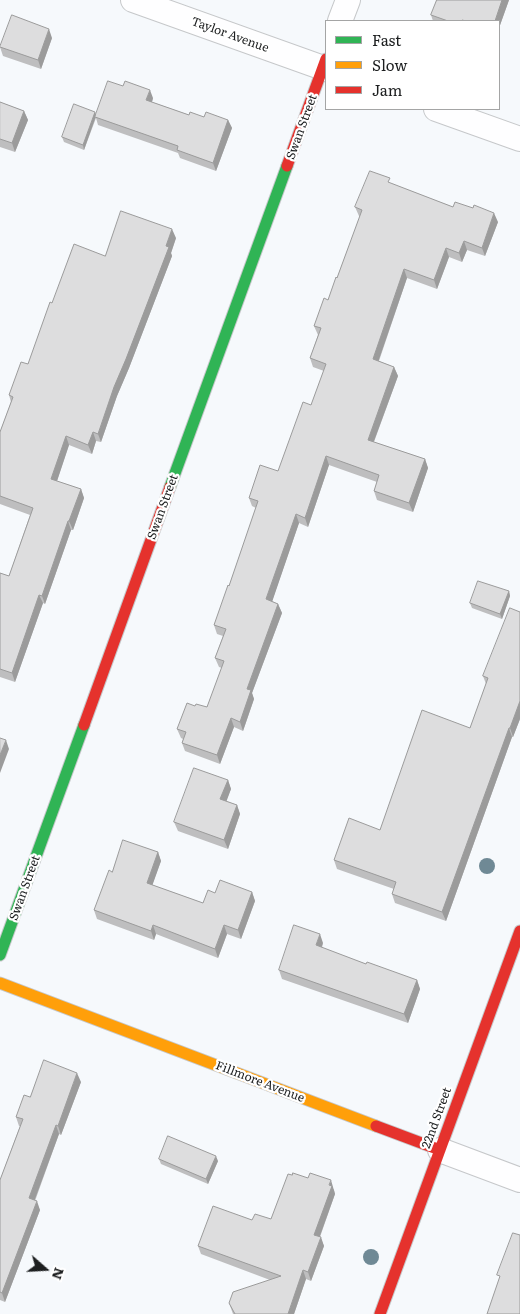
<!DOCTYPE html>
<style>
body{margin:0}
#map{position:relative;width:520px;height:1314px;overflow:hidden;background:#f6f9fc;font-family:Literata,serif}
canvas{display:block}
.legend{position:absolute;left:325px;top:20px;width:175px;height:90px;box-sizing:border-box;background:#fff;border:1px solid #a4a5a5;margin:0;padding:6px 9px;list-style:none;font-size:15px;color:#1c1e1f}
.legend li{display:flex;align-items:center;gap:10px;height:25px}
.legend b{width:25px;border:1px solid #a4a5a5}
.north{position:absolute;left:20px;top:1244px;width:50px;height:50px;-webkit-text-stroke:4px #fff;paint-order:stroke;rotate:109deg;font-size:14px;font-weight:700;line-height:20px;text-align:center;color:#1c1e1f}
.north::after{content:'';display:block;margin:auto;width:18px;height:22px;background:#1c1e1f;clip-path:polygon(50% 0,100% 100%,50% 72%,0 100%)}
</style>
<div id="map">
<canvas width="520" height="1314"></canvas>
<ul class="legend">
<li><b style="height:6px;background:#30b455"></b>Fast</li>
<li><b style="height:6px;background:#ff9f0a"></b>Slow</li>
<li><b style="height:6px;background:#e5322d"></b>Jam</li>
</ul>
<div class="north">N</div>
</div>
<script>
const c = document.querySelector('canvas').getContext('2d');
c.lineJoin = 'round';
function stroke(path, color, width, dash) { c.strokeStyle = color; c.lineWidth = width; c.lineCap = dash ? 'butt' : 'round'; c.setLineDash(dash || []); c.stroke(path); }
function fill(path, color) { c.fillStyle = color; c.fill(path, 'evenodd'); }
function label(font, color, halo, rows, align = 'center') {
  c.font = font + ' Literata,serif'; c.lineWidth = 4.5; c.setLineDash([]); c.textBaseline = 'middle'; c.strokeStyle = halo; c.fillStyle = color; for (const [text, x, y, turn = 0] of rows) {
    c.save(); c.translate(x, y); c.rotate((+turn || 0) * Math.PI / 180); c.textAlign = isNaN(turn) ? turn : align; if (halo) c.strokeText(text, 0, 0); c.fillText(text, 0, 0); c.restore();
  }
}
const street = new Path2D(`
 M133 0 326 69
 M340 21 348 0
 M436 109 520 139
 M440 1150 520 1180`);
const fast = new Path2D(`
 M170 487 287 166
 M0 955 84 725`);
const slow = new Path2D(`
 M0 983 376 1126`);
const jam = new Path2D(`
 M287 166 326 59
 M84 725 170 487
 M376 1126 440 1150
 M380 1314 520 931`);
stroke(street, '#c6c8ca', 26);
stroke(fast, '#c6c8ca', 13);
stroke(slow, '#c6c8ca', 13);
stroke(jam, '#c6c8ca', 13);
stroke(street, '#fefeff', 24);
stroke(fast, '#30b455', 11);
stroke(slow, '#ff9f0a', 11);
stroke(jam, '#e5322d', 11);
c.fillStyle = '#6f8995';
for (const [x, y] of [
 [487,866],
 [371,1257]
]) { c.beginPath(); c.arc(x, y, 8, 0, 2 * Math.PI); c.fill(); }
fill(new Path2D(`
 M437 0H509L499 28V21H433L431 15Z
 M52 38 41 69 3 56 0 47Z
 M153 98 152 102 189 115 228 120 232 128 216 171 180 158 178 153 98 125 96 118 84 150 64 142 62 137 95 112 96 115Z
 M0 102 24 111 28 120 15 152 0 147Z
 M392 184 453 207 498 222 485 256 467 250 462 262 449 257 437 289 407 278 379 361 394 367 398 376 374 442 425 459 428 468 413 512 377 500 374 491 377 482 329 465 308 527 299 523 272 601 278 604 282 613 252 693 254 699 243 731 234 727 220 764 185 751 182 743 183 739 181 738 177 729 195 706 207 707 222 668 219 667 215 658 223 636 217 634 214 625 229 586 256 508 252 506 249 498 278 471 311 405 324 371 313 367 310 358 318 335 314 326 328 300 337 278 360 216H359L355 207Z
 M176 238 171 253 172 256 129 368 117 396 101 442 96 441 92 454 69 445 57 481 81 489 84 498 73 530H71L45 604 43 603 15 682 0 677V573L9 576 30 515 0 504V432L11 402 9 395 28 364 52 303 105 256Z
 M509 591 510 596 502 619 472 608 470 603Z
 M520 612V719L513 737H512L446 921 395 903 392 894 394 889 337 869 334 860 380 830 470 728 486 684 483 676Z
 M228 780 231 789 226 801 237 805 240 814 228 849 178 831 174 822Z
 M158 852 161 861 152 885 203 903 215 893 252 892 255 901 241 939 227 934 218 958 156 934 154 940 97 919 94 910 112 872Z
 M323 943 322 948 366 964 417 980 420 989 408 1023 282 979 279 970Z
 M81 1082 61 1135 59 1134 35 1201 40 1210 5 1302 0 1300V1180L20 1126H19L16 1117 30 1097Z
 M159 1159 218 1161 208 1184 161 1164Z
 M334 1189V1190L335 1194 320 1237 324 1246 311 1281 306 1279 294 1314H233L229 1303 270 1280 201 1254 198 1246 252 1220 271 1219Z`), '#bebebf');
fill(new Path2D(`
 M502 0H509L499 28V21H495Z
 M49 29 52 38 41 69 38 60Z
 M150 90 153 98 150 109 146 100Z
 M24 111 28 120 15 152 12 143Z
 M95 112 96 116 84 150 83 145Z
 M228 120 232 128 216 171 213 163Z
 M494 213 498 222 485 256 482 248Z
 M172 229 176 238 171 253 172 256 129 368 117 396 101 442 98 434 114 387Z
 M464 241 467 250 462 262 459 253Z
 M446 248 449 257 437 289 434 280Z
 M404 269 407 278 376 368 373 359Z
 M394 367 398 376 371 449 368 440Z
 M93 432 96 441 92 454 88 445Z
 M66 436 69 445 55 487 51 479Z
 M326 456 329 465 308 527 305 518Z
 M425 459 428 468 413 512 409 503Z
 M81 489 84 498 73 530 69 521Z
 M296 514 299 523 270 608 266 599Z
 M68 521 71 530 45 604 42 596Z
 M509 591 510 596 502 619 500 614Z
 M39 595 43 603 15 682 12 673Z
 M278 604 282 613 252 693 254 699 243 731 240 722 247 689Z
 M520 701V719L513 737 510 728Z
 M231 718 234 727 220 764 217 755Z
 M509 728 512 737 446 921 442 912Z
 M6 740 9 749 0 773V755Z
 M228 780 231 789 224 808 220 799Z
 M237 805 240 814 228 849 224 840Z
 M158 852 161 861 150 892 147 883Z
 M252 892 255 901 241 939 238 930Z
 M153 925 156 934 154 940 151 931Z
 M224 925 227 934 218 958 215 949Z
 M320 934 323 943 319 954 316 945Z
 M417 980 420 989 408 1023 404 1014Z
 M77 1073 81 1082 61 1135 58 1126Z
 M56 1125 59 1134 32 1207 29 1198Z
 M216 1156 218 1161 208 1184 206 1179Z
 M331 1180 335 1194 317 1244 314 1235Z
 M37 1201 40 1210 5 1302 2 1293Z
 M321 1237 324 1246 311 1281 308 1272Z
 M303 1270 306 1279 294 1314H288Z`), '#9b9b9b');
const building = new Path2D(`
 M437 0H502L495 21H466L462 20V21H448L431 15Z
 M12 15 49 29 38 60 0 47Z
 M108 81 123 86 125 81 150 90 146 100 189 115 190 112 204 117 206 112 228 120 213 163 177 150 178 146 95 117Z
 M0 102 24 111 12 143 0 139Z
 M74 104 95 112 83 145 62 137Z
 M370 171 390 178 388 182 453 207 455 202 473 208 474 205 494 213 482 248 464 241 459 253 446 248 434 280 404 269 373 359 394 367 368 440 425 459 409 503 374 491 379 475 326 456 305 518 296 514 266 599 278 604 247 689 251 690 240 722 231 718 217 755 182 743 186 732 177 729 187 703 195 706 196 704 207 707 224 661 215 658 226 629 214 625 228 585 229 586 258 501 249 498 260 465 278 471 303 402 311 405 326 364 310 358 321 328 314 326 324 298 328 300 336 277 337 278 362 210 355 207Z
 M121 211 172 229 166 246 169 247 126 359 114 387 98 434 93 432 88 445 66 436 51 479 81 489 69 521H68L42 596 39 595 12 673 0 669V573L9 576 33 508 0 496V432L13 397 9 395 21 362 28 364 50 302 52 303 74 244 105 256Z
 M478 581 509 591 500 614 470 603Z
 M510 608 520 612V701L510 728H509L442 912 392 894 396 882 334 860 349 818 380 830 422 710 470 728 488 678 483 676Z
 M0 738 6 740 0 755Z
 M194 768 228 780 220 799 237 805 224 840 174 822Z
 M123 840 158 852 147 883 203 903 208 890 215 893 220 880 252 892 238 930 224 925 215 949 153 925 151 931 94 910 109 870 112 872Z
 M294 925 320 934 316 945 366 964 367 962 417 980 404 1014 279 970Z
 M44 1060 77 1073 58 1126 56 1125 29 1198 37 1201 2 1293 0 1292V1180L23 1119 16 1117 24 1095 30 1097Z
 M168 1136 216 1156 206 1179 159 1159Z
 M293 1173 308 1178 310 1173 331 1180 329 1185 332 1186 314 1235 321 1237 308 1272 303 1270 288 1314H235L229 1303 233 1292 281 1276 198 1246 213 1206 252 1220 255 1214 271 1219 288 1174 292 1175Z
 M513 1233 520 1235V1314H487L500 1276 497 1275Z`);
fill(building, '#ddddde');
stroke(building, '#9b9b9b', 1);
label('12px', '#1c1e1f', '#fff', [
 ["Taylor Avenue",230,35,20],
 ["Swan Street",302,127,-70],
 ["Swan Street",163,507,-70],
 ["Swan Street",25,888,-70],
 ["Fillmore Avenue",260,1082,21],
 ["22nd Street",437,1118,-70]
]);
</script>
